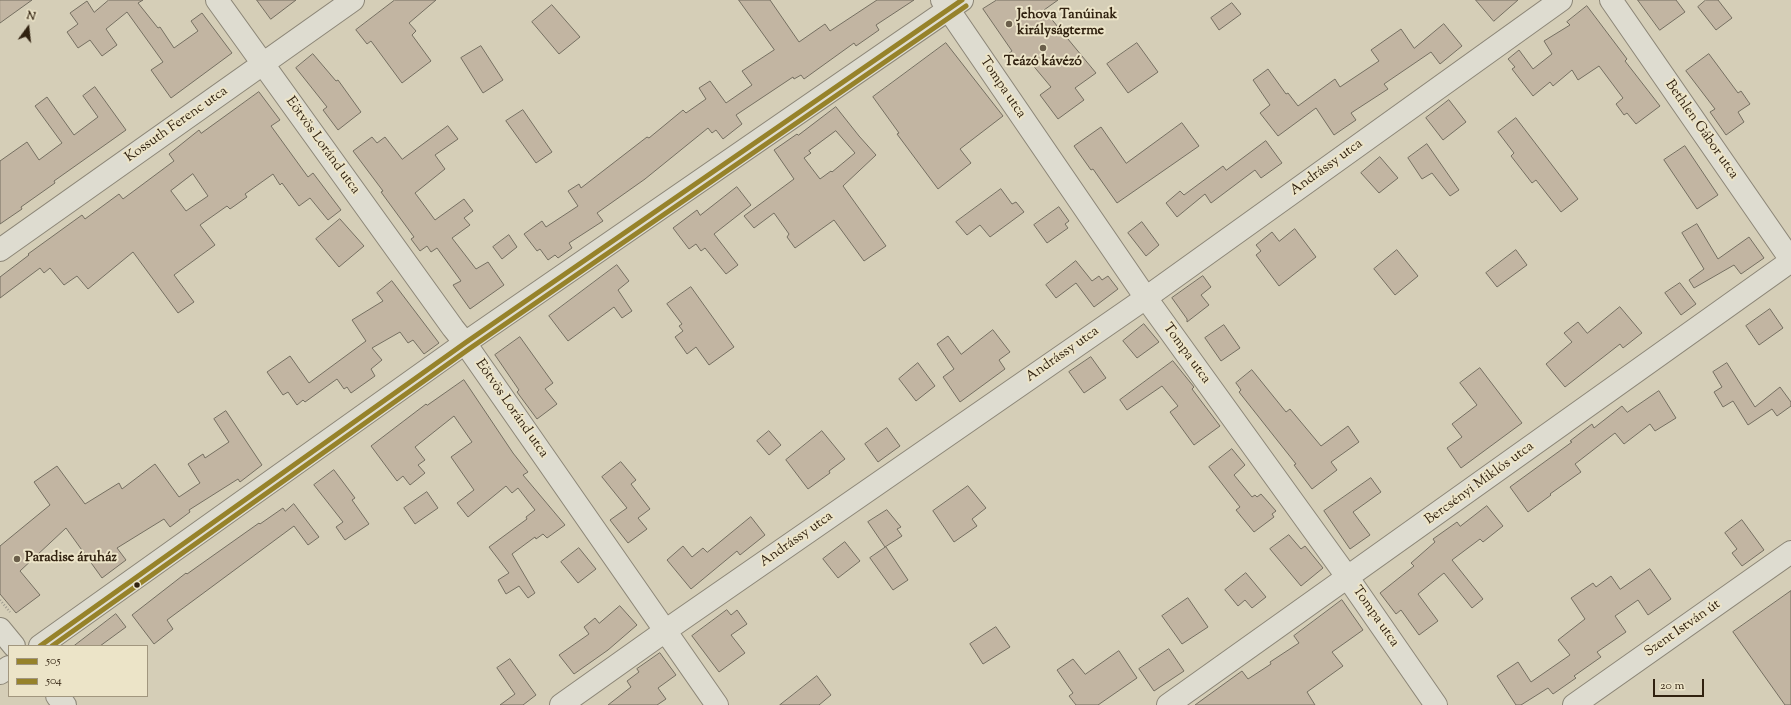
<!DOCTYPE html>
<meta charset="utf-8">
<style>
body{margin:0}
#map{position:relative;width:1791px;height:705px;overflow:hidden;background:#d5ceb7;font-family:"Sorts Mill Goudy",serif}
canvas{display:block}
.legend{position:absolute;left:8px;top:645px;width:140px;height:52px;box-sizing:border-box;background:#ece4c8;border:1px solid #a1967e;margin:0;padding:5px 7px;list-style:none;font-size:12px;color:#312210}
.legend li{display:flex;align-items:center;gap:8px;height:20px}
.legend b{width:20px;border:1px solid #a1967e}
.north{position:absolute;left:8px;top:8px;width:40px;height:40px;-webkit-text-stroke:3px #ece4c8;paint-order:stroke;rotate:15deg;font-size:11px;font-weight:700;line-height:16px;text-align:center;color:#312210}
.north::after{content:'';display:block;margin:auto;width:14px;height:18px;background:#312210;clip-path:polygon(50% 0,100% 100%,50% 72%,0 100%)}
.scale{position:absolute;left:1653px;top:679px;width:51px;height:18px;box-sizing:border-box;border:2px solid #312210;border-top:0;padding-left:5px;font-size:12px;line-height:14px;white-space:nowrap;color:#312210;-webkit-text-stroke:3px #ece4c8;paint-order:stroke}
</style>
<div id="map">
<canvas width="1791" height="705"></canvas>
<ul class="legend">
<li><b style="height:5px;background:#96822a"></b>505</li>
<li><b style="height:5px;background:#96822a"></b>504</li>
</ul>
<div class="north">N</div>
<div class="scale">20 m</div>
</div>
<script>
const c = document.querySelector('canvas').getContext('2d');
c.lineJoin = 'round';
function fill(path, color) { c.fillStyle = color; c.fill(path, 'evenodd'); }
function stroke(path, color, width, dash) { c.strokeStyle = color; c.lineWidth = width; c.lineCap = dash ? 'butt' : 'round'; c.setLineDash(dash || []); c.stroke(path); }
function label(font, color, halo, rows, align = 'center') {
  c.font = font + ' "Sorts Mill Goudy",serif'; c.lineWidth = 4; c.setLineDash([]); c.textBaseline = 'middle'; c.strokeStyle = halo; c.fillStyle = color; for (const [text, x, y, turn = 0] of rows) {
    c.save(); c.translate(x, y); c.rotate((+turn || 0) * Math.PI / 180); c.textAlign = isNaN(turn) ? turn : align; if (halo) c.strokeText(text, 0, 0); c.fillText(text, 0, 0); c.restore();
  }
}
const building = new Path2D(`
 M0 0H32L0 23Z
 M109 0H143L138 3 158 28 160 27 174 48 198 31 191 21 202 13 232 53 171 98 151 70 163 62 127 12 106 29 117 45 102 56 90 40 78 48 67 32 78 24 70 13 87 1 94 12Z
 M257 0H296L271 19Z
 M395 0H436L409 23 416 31 412 35 431 61 402 83 371 41 367 44 356 30Z
 M739 0H770L799 42 825 24 830 31 877 0H914L876 25 879 30 856 46 854 43 804 79 801 75 794 79 793 77 736 115 742 124 723 139 716 130 712 133 708 128 645 179 597 213 603 221 569 243 572 248 558 258 555 255 548 260 540 249 537 251 524 234 542 221 546 227 578 206 568 191 579 184 581 188 647 137 649 138 683 110 686 113 706 99 699 88 710 81 726 103 752 85 742 71 774 50Z
 M997 0H1058L1044 10 1096 73 1075 88 1084 100 1058 119 1040 95 1051 87 1026 57 1016 65 1008 54 1012 51 983 9Z
 M1476 0H1518L1494 21Z
 M1638 0H1676L1685 12 1660 30Z
 M1706 0H1718L1732 18 1716 30 1698 7Z
 M1232 3 1241 14 1219 30 1211 18Z
 M552 5 580 37 559 54 532 22Z
 M1587 6 1627 59 1625 61 1660 106 1636 124 1627 113 1624 115 1616 104 1623 98 1599 66 1578 80 1572 70 1553 86 1550 82 1533 96 1512 69 1515 67 1508 59 1519 50 1533 69 1552 54 1544 41 1570 25 1567 22Z
 M1444 24 1462 46 1440 64 1431 52 1384 84 1388 89 1351 113 1356 120 1334 135 1316 108 1278 136 1260 113 1270 105 1253 80 1268 69 1286 94 1288 93 1298 106 1335 79 1340 87 1379 61 1371 50 1401 29 1414 48Z
 M946 43 1003 116 960 149 971 163 938 189 897 134 899 133 873 97Z
 M1137 43 1158 72 1128 93 1107 64Z
 M481 46 503 80 483 93 461 58Z
 M313 54 336 81 338 80 361 112 338 130 323 110 327 107 296 68Z
 M1709 54 1738 93 1741 91 1750 104 1738 112 1744 122 1726 135 1710 112 1715 109 1686 71Z
 M95 87 126 130 54 181 55 183 21 207 22 209 0 224V161L27 142 39 160 62 143 35 106 47 97 74 135 98 117 83 96Z
 M259 92 280 120 271 126 308 177 313 173 341 210 328 220 310 198 299 206 282 183 280 185 273 174 245 194 247 197 230 209 227 206 200 225 215 245 174 275 194 302 178 313 133 252 88 289 77 276 64 285 50 268 44 273 40 268 0 298V277L29 255 28 254 82 215 85 219 119 194 123 199 174 161 169 154 199 130 201 133ZM193 174 208 196 186 211 171 191Z
 M1449 100 1466 122 1443 140 1426 118Z
 M836 107 859 136 876 155 843 186 886 246 864 261 834 220 795 248 787 237 789 234 774 213 754 228 744 216 794 179 774 150 797 134 798 135ZM836 131 855 153 832 172 831 171 820 179 804 158 811 153 809 151Z
 M523 110 552 152 536 163 506 121Z
 M1516 118 1578 199 1561 212 1536 180 1532 183 1511 156 1514 153 1498 132Z
 M1182 123 1199 146 1117 203 1093 169 1091 170 1074 146 1101 127 1126 163Z
 M448 126 458 139 435 155 445 169 415 193 435 220 464 199 473 211 464 218 470 225 452 238 476 269 488 262 504 285 470 309 453 285 461 281 437 248 431 252 427 246 420 251 411 239 414 237 381 192 383 191 353 151 372 137 377 143 385 137 402 159Z
 M1266 141 1282 163 1261 178 1255 170 1211 203 1205 194 1177 217 1166 203 1180 191 1184 195 1223 166 1226 170Z
 M1427 144 1459 190 1450 196 1432 173 1422 179 1408 158Z
 M1685 146 1718 195 1697 209 1664 160Z
 M1380 157 1398 178 1379 193 1361 173Z
 M737 187 751 205 714 234 738 265 726 274 705 248 701 251 696 244 689 249 673 228 697 210 700 215Z
 M1001 189 1012 204 1016 202 1024 212 990 237 980 225 967 235 956 222Z
 M1059 207 1069 221 1065 224 1068 228 1047 243 1034 225Z
 M340 219 364 246 339 267 316 239Z
 M1142 222 1159 245 1146 256 1128 233Z
 M1697 224 1718 259 1749 237 1764 258 1741 274 1734 265 1694 288 1689 280 1704 269 1682 233Z
 M1295 229 1316 257 1279 286 1256 255 1261 251 1256 245 1272 232 1279 241Z
 M509 235 517 247 502 259 493 247Z
 M1397 250 1418 276 1395 295 1374 269Z
 M1516 250 1527 265 1497 287 1486 273Z
 M1076 261 1092 281 1099 276 1102 280 1108 276 1118 289 1094 307 1076 283 1056 298 1046 285Z
 M617 265 629 281 618 290 632 311 622 318 614 307 568 341 549 316Z
 M1203 276 1211 287 1201 295 1209 305 1187 322V319L1172 298Z
 M392 281 439 343 424 354 413 340 408 343 400 332 372 348 382 360 371 369 375 376 351 393 347 387 344 389 337 379 305 402 303 400 297 405 288 392 283 395 267 372 290 356 309 383 366 341 352 320 383 301 377 293Z
 M1680 283 1696 304 1681 315 1665 293Z
 M691 287 734 347 709 365 696 347 687 354 675 337 683 331 679 326 682 324 667 304Z
 M1620 307 1642 333 1623 348 1620 344 1565 387 1546 364 1572 342 1564 333 1578 322 1587 333Z
 M1770 309 1783 328 1759 345 1746 326Z
 M1144 324 1159 342 1137 358 1123 341Z
 M1224 325 1240 348 1221 361 1205 338Z
 M993 330 1010 352 999 360 1005 369 960 402 943 377 954 369 937 344 948 336 961 354Z
 M520 337 553 383 545 389 557 404 537 419 517 392 519 390 495 355Z
 M1091 357 1106 378 1084 393 1069 372Z
 M1173 361 1194 387 1192 389 1220 426 1194 445 1170 412 1178 406 1162 386 1127 410 1120 400Z
 M918 363 935 386 916 401 899 379Z
 M1727 363 1755 407 1780 387 1791 402V406L1777 416 1772 409 1748 425 1733 401 1723 407 1714 392 1722 387 1713 372Z
 M1480 368 1522 423 1461 468 1447 448 1462 437 1452 424 1477 405 1460 383Z
 M1252 370 1286 412 1290 409 1321 446 1348 426 1359 442 1331 462 1337 470 1312 489 1294 465 1296 464 1239 392 1241 390 1236 383Z
 M464 380 513 453 528 472 523 475 565 525 547 538 543 534 536 539 535 537 512 554 535 593 528 598 519 586 506 594 498 580 509 573 489 547 527 519 526 517 535 510 518 488 512 493 506 486 468 517 457 503 474 490 451 457 472 442 454 416 415 447 425 460 418 465 425 473 410 485 403 476 397 481 371 446 426 404 427 405Z
 M1659 391 1676 418 1655 431 1650 424 1624 444 1615 433 1575 464 1581 472 1550 494 1551 495 1528 512 1510 487 1572 442 1570 441 1592 424 1594 428 1622 406 1627 412Z
 M226 411 262 465 240 482 238 479 189 510 190 512 170 527 164 519 117 548 126 560 102 578 66 528 20 571 40 595 16 613 0 594V546L50 505 34 482 57 466 85 504 119 483 122 489 155 464 179 497 200 483 188 464 203 454 205 458 229 442 214 419Z
 M887 428 900 446 878 462 865 444Z
 M769 431 781 445 769 455 757 441Z
 M822 431 845 459 829 471 830 473 808 489 786 460Z
 M1232 449 1245 465 1234 475 1252 497 1255 495 1257 497 1261 494 1276 511 1272 514 1274 517 1254 532 1236 510 1240 507 1209 467Z
 M621 462 636 480 631 484 650 509 638 518 647 529 628 543 610 520 627 508 602 477Z
 M334 470 355 498 352 500 369 524 345 540 336 527 343 522 314 485Z
 M1371 478 1381 492 1353 512 1370 535 1350 549 1324 511Z
 M968 486 986 508 972 519 977 526 954 542 933 511Z
 M427 492 438 508 415 524 404 508Z
 M294 504 319 537 308 545 294 526 167 620 173 629 154 644 132 615 186 573 187 574 259 523 260 524 283 508 285 511Z
 M1487 506 1503 526 1483 542 1480 539 1452 560 1483 599 1472 608 1444 573 1418 594 1438 621 1419 635 1401 610 1396 614 1380 593 1414 566 1411 563 1435 542 1433 539 1457 522 1460 526Z
 M887 510 901 527 897 529 902 536 885 547 868 522Z
 M751 517 765 535 740 555 737 551 691 589 667 560 683 546 692 557 703 548 707 552Z
 M1742 520 1764 550 1742 566 1732 553 1737 549 1725 533Z
 M1289 535 1301 549 1305 546 1323 568 1301 586 1270 549Z
 M845 542 860 561 838 578 823 559Z
 M886 547 908 580 893 590 870 558Z
 M579 548 596 569 578 583 561 562Z
 M1650 569 1671 599 1648 615 1638 600 1615 616 1626 632 1597 652 1601 657 1574 676 1576 678 1553 694 1548 688 1521 705H1516L1497 676 1518 662 1531 682 1570 655 1558 640 1585 619 1571 598 1593 583 1596 587 1611 576 1620 589Z
 M1246 573 1266 597 1252 608 1245 600 1238 606 1225 590Z
 M1791 591V705H1785L1733 632Z
 M1188 598 1208 627 1182 644 1162 616Z
 M1342 600 1363 630 1332 652 1343 666 1307 692 1315 705H1195L1242 671 1248 679 1271 664 1270 662 1299 643 1294 636Z
 M620 606 637 625 608 650 574 674 559 655 589 634 584 627 595 618 599 623Z
 M727 610 731 615 737 610 747 624 731 635 745 653 719 672 692 636Z
 M116 614 126 627 100 646H74Z
 M996 627 1010 647 983 664 970 644Z
 M1169 649 1184 671 1154 691 1139 669Z
 M1119 651 1137 678 1098 705H1076L1069 696 1073 693 1057 670 1073 659 1085 674Z
 M660 653 676 675 658 688 666 699 657 705H608L631 687 627 681 639 672 637 669Z
 M510 659 536 695 523 705H500L515 694 497 668Z
 M817 676 831 695 819 705H780Z`);
fill(building, '#c2b5a2');
stroke(building, '#756f61', 1);
const minor = new Path2D(`
 M217 0 453 328 465 343 717 705
 M942 0 1146 298 1348 578 1436 705
 M1611 0 1791 260
 M0 250 353 0
 M0 629 14 646
 M40 646 465 343 962 0
 M0 673 9 667
 M57 696 65 705
 M561 705 675 624 1140 302 1561 0
 M1168 705 1791 261
 M1574 705 1791 552`);
stroke(minor, '#8c8677', 24);
stroke(new Path2D(`
 M0 600 10 612`), '#9f9b90', 2.5, [1, 2]);
stroke(minor, '#dedcd0', 22);
stroke(new Path2D(`
 M40 646 465 343 962 0`), '#96822a', 5);
stroke(new Path2D(`
 M52 646 469 349 966 6`), '#96822a', 5);
for (const [x, y, r, color] of [
 [1009,24,4,"#6a5e4a"],
 [1043,48,4,"#6a5e4a"],
 [17,559,4,"#6a5e4a"],
 [137,585,3.5,"#312210"]
]) { const dot = new Path2D(); dot.arc(x, y, r, 0, 2 * Math.PI); c.fillStyle = color; c.fill(dot); stroke(dot, '#ece4c8', 1.5); }
label('bold 14px', '#312210', '#ece4c8', [
 ["Jehova Tanúinak",1017,16],
 ["királyságterme",1017,32],
 ["Teázó kávézó",1043,63,"center"],
 ["Paradise áruház",25,559]
], 'left');
label('14px', '#312210', '#ece4c8', [
 ["Tompa utca",1002,88,56],
 ["Kossuth Ferenc utca",177,125,-35],
 ["Bethlen Gábor utca",1701,130,55],
 ["Eötvös Loránd utca",322,146,54],
 ["Andrássy utca",1327,168,-36],
 ["Tompa utca",1186,354,54],
 ["Andrássy utca",1063,355,-35],
 ["Eötvös Loránd utca",511,409,55],
 ["Bercsényi Miklós utca",1480,484,-36],
 ["Andrássy utca",797,540,-35],
 ["Tompa utca",1375,617,55],
 ["Szent István út",1683,629,-35]
]);
</script>
